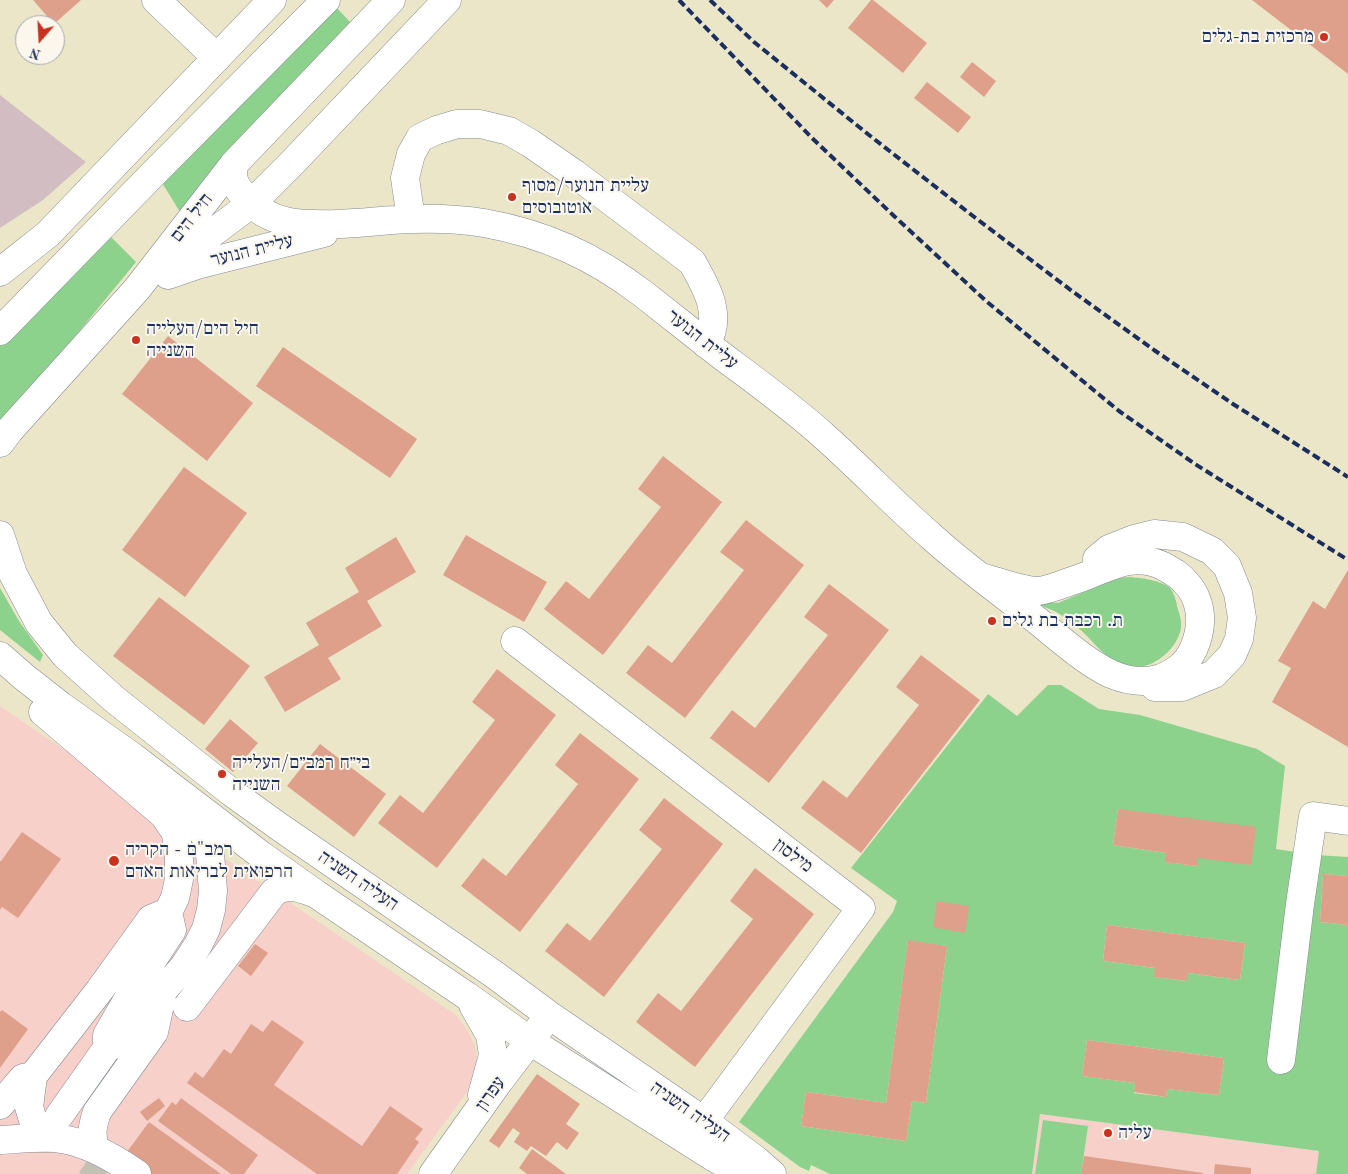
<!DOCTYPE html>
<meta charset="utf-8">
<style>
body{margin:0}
#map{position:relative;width:1348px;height:1174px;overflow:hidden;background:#ece6c9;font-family:"Old Standard TT",serif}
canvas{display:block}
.north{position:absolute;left:15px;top:15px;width:50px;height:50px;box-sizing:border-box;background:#fbf7ec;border:1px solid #a1a7b3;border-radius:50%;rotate:199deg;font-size:14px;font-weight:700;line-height:20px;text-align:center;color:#1b2f5e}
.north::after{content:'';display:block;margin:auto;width:18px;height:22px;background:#c8321e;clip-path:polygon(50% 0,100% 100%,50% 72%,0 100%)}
</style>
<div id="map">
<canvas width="1348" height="1174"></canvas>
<div class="north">N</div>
</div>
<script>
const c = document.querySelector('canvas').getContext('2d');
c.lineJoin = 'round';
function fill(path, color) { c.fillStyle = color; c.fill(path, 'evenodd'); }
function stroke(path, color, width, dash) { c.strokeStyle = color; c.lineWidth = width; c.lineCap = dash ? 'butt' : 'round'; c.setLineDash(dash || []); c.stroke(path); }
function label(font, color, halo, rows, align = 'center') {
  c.font = font + ' "Old Standard TT","Frank Ruhl Libre",serif'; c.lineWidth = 4; c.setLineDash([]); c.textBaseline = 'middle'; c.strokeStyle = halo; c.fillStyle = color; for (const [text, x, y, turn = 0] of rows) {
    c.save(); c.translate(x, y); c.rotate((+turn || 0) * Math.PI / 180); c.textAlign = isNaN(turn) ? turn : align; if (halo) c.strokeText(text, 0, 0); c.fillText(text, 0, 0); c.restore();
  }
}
fill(new Path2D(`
 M0 706 456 1015 468 1031 475 1046 477 1061 475 1077 467 1092 407 1174H0Z
 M1040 1114 1319 1151 1316 1174H1032Z`), '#f7d0ca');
fill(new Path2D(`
 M0 95 86 162 43 200 0 228Z`), '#d2bec2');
fill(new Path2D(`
 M335 6 351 23 213 168 180 212 161 181Z
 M108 234 136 262 0 428V346Z
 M1130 577C1142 578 1160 580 1170 588 1174 593 1176 600 1177 606 1179 613 1182 620 1181 628 1178 647 1157 666 1138 667 1115 668 1101 651 1087 636 1080 629 1070 621 1061 615 1054 610 1044 607 1036 604L1045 602 1058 603 1117 578Z
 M0 588 19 621 43 655 40 662 0 630Z
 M1048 685H1061L1099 709 1140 715 1257 749 1285 766 1276 849 1316 855 1348 857V876L1323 874 1320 922 1348 925V1174H1316L1319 1151 1040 1114 1032 1174H830L811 1165 809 1171 800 1167 739 1122 893 912 897 901 851 868 988 694 1017 716ZM1118 809 1198 858V866L1166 862V853L1113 845ZM1107 925 1245 943 1240 980 1188 973 1186 981 1155 977V968L1103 961ZM908 941 947 946 926 1103 912 1101 906 1141 801 1126 806 1092 886 1103ZM1087 1040 1224 1058 1219 1095 1167 1089 1166 1097 1134 1093 1135 1083 1082 1076Z
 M1043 1120 1088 1126 1081 1174H1035Z`), '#8cd28c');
fill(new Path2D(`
 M33 0H81L54 24Z
 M819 0H834L827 8Z
 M871 0H873L927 43 903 73 848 28Z
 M1252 0H1348V74Z
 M972 62 996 81 984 97 960 77Z
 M927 82 971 117 958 133 914 98Z
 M168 336 253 403 207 461 122 394Z
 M283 347 417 439 390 478 256 386Z
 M663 456 722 502 603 655 544 609 566 581 589 599 661 507 638 489Z
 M184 467 247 513 185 597 122 550Z
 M746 520 804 565 685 718 626 673 648 645 672 663 744 570 720 552Z
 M466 535 547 582 524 622 443 575Z
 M396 537 416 572 367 601 382 626 328 658 341 679 285 712 264 677 319 645 306 623 359 592 345 568Z
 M1348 570V747L1272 702 1291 668 1278 661 1313 601 1325 609Z
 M829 584 889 630 769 783 710 738 732 710 755 728 828 635 804 617Z
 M159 597 250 666 204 725 113 656Z
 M921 655 980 700 861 853 801 808 823 780 847 798 919 705 896 687Z
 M497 669 556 715 437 868 378 823 400 795 423 813 495 720 472 702Z
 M230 719 258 743 233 772 205 749Z
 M580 733 639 779 520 932 461 886 483 858 506 876 578 784 555 765Z
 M320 744 386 794 354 837 287 786Z
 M664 798 723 844 604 997 545 951 567 923 590 941 662 849 639 830Z
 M1118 809 1256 827 1251 865 1198 858V866L1165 862 1166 853 1113 845Z
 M22 832 61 859 18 918 2 907 0 910V861H1Z
 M755 868 814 914 695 1067 636 1022 658 993 681 1011 753 919 730 901Z
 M1323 874 1348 876V925L1320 922Z
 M937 901 969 906 965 933 933 927Z
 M1107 925 1245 943 1240 980 1188 973 1187 981 1154 977 1155 968 1103 961Z
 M908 940 947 946 926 1103 912 1101 906 1141 801 1126 806 1092 886 1103Z
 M255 944 268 953 251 976 238 966Z
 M2 1010 28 1029 0 1068V1012Z
 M272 1020 304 1042 274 1085 362 1146 390 1106 423 1129 415 1139 419 1142 397 1174H317L187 1083 195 1072 203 1078 224 1049 231 1054 251 1024 263 1032Z
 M1087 1040 1224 1058 1219 1095 1167 1089 1166 1097 1134 1092 1135 1083 1082 1076Z
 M537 1074 580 1104 566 1124 579 1133 567 1150 557 1142 546 1156 531 1146 527 1151 514 1142 520 1133 513 1128 499 1148 489 1141Z
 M159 1098 165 1106 147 1121 140 1112Z
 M181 1098 258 1155 244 1174H231L158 1121 172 1102 176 1105Z
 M149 1122 221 1174H148L124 1156Z
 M532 1149 566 1174H527L519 1168Z
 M1084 1156 1203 1173V1174H1081Z
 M1215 1164 1251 1168V1174H1214Z`), '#de9f8b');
stroke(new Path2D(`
 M87 1161 106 1174`), '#c2c1b4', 28, [28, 14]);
const minor = new Path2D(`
 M156 0 217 58
 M234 164C231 179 235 186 245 197 270 226 303 225 339 224 363 223 387 220 411 219 436 218 460 219 484 223 545 234 593 256 642 293 669 314 695 335 722 356 757 382 793 408 825 437 862 470 895 505 932 537 964 566 1000 592 1034 618 1057 636 1085 662 1111 674 1134 684 1159 684 1179 668 1192 658 1199 639 1200 623 1201 609 1196 593 1186 583 1180 575 1172 571 1163 566 1137 554 1118 563 1093 573 1084 577 1075 580 1066 583 1058 586 1047 590 1038 591 1022 591 997 581 981 577
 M411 219 405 178 411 154 420 138 437 130 457 124H480L509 131 530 143 575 174 692 262C707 288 723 316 706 344
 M164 269 251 204 293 162 447 0
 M0 272 48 234 272 0
 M168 275 197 265 324 233
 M0 331 150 177 326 0
 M0 443 9 431 137 289 234 164 391 0
 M0 535 13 574 39 623 65 655 114 699 231 792 281 828 495 975 549 1015 704 1121 756 1160 772 1174
 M1097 559 1109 549 1134 539 1154 534 1183 537 1212 551 1227 566 1238 593 1242 618 1239 639 1232 655 1214 674 1182 687H1155
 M515 641 861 908 704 1121
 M0 656 24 677 61 706 133 757 261 855 316 894 467 996 530 1041 713 1157 744 1174
 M43 712 164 815 176 833 179 859V879L175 898 168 912 172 930 136 985 107 1035V1041
 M473 1005 490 1035 493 1055 482 1095
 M187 1007 274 892C288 883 299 888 314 893
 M1281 1060 1300 904 1313 816 1348 821
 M0 1105 23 1078 33 1076
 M59 1116 107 1048 119 1042 185 965 198 945 206 929 211 910 213 891 209 842 197 824 178 810
 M43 1138 33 1120 29 1107 33 1076 99 991 151 919 168 912
 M0 1140C18 1139 37 1137 55 1138 85 1141 113 1157 137 1174
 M95 1149C91 1134 92 1127 97 1112L154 1032 162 995
 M433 1174 497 1084 541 1026`);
stroke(minor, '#848a94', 29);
stroke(minor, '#fff', 28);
stroke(new Path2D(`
 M679 0 812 138 894 216 986 301 1119 411 1195 464 1348 560
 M710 0 754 42 869 135 973 216 1072 291 1154 350 1233 404 1348 477`), '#1b2f5e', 4, [8, 4]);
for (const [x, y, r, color] of [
 [1324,37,5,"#c8321e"],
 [512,197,5,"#c8321e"],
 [136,340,5,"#c8321e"],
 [992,621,5,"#c8321e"],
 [222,774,5,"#c8321e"],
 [114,861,6,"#c8321e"],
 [1108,1133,5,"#c8321e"]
]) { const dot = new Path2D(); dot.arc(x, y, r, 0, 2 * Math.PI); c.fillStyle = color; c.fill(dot); stroke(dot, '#fbf7ec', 2); }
label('19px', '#1b2f5e', '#fbf7ec', [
 ["מרכזית בת-גלים",1314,37,"right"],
 ["עליית הנוער/מסוף",522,186],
 ["אוטובוסים",522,208],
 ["חיל הים/העלייה",146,329],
 ["השנייה",146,351],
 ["ת. רכבת בת גלים",1002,621],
 ["בי״ח רמב״ם/העלייה",232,763],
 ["השנייה",232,785],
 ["רמב\"ם - הקריה",125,850],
 ["הרפואית לבריאות האדם",125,872],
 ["עליה",1118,1133]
], 'left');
label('19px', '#1b2f5e', '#fbf7ec', [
 ["חיל הים",192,218,-52],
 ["עליית הנוער",252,251,-14],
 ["עליית הנוער",702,340,38],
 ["מילסון",793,856,37],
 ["העליה השניה",358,881,34],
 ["עפרון",491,1094,-55],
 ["העליה השניה",690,1112,35]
]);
</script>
